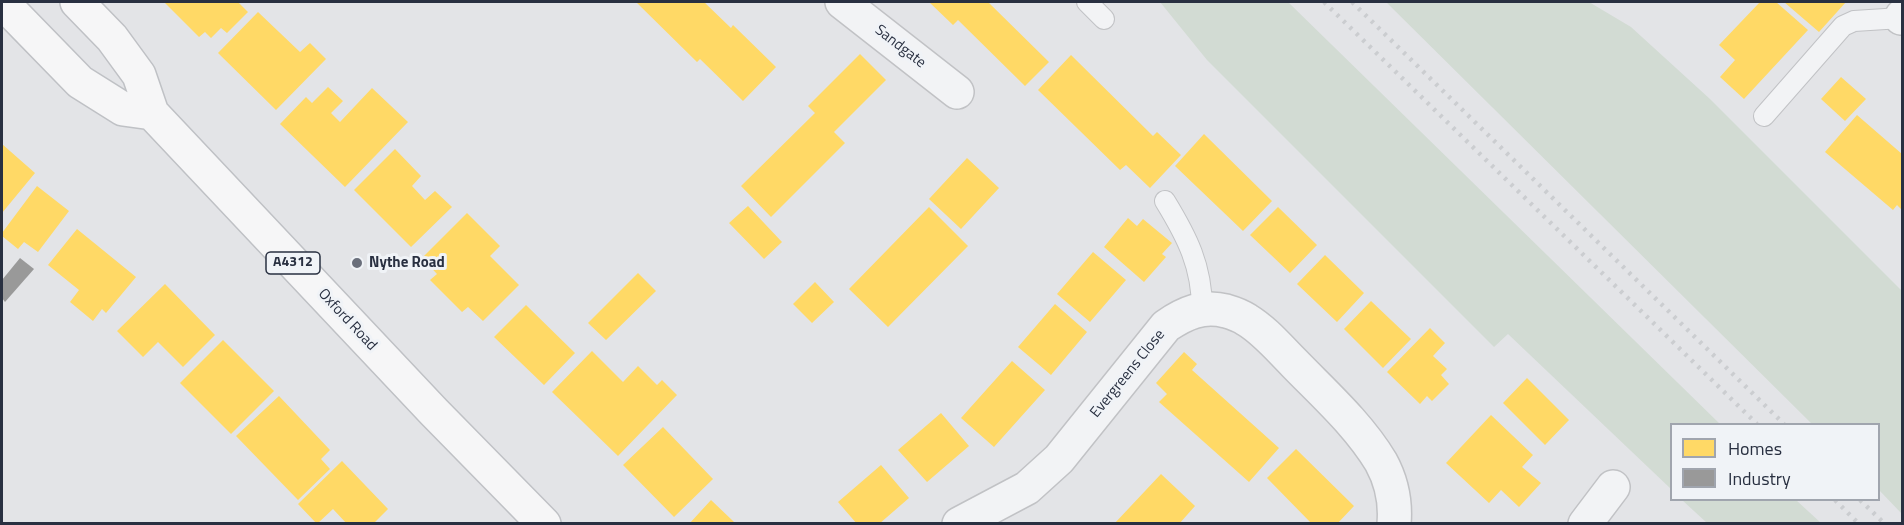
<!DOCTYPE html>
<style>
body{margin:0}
#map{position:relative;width:1904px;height:525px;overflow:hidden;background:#e3e4e7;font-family:"Titillium Web",sans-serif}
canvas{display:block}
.frame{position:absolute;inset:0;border:3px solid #293041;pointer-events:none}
.legend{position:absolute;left:1670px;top:423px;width:210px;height:78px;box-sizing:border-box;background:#f0f3f7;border:2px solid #a0a5ae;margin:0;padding:8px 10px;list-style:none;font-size:18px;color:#293041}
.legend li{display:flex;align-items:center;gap:12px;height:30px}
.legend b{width:30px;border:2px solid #a0a5ae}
</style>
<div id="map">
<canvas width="1904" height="525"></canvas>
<div class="frame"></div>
<ul class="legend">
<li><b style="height:16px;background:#ffd966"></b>Homes</li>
<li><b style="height:16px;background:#999"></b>Industry</li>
</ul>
</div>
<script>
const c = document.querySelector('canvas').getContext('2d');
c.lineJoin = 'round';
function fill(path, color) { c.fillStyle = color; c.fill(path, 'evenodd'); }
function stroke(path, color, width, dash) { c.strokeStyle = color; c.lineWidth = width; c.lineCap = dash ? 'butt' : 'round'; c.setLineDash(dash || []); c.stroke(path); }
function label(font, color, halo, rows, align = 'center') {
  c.font = font + ' "Titillium Web",sans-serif'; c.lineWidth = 6; c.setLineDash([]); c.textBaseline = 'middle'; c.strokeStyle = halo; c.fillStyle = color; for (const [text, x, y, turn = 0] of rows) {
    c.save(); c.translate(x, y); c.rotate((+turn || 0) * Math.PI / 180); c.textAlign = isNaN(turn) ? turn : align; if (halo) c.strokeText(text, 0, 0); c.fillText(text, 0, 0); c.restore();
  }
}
fill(new Path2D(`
 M1160 2H1288L1720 424H1672L1671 489 1508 334 1494 347 1207 60Z
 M1386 2H1589L1631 27 1710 99 1902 291V514L1879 490 1878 424H1812Z
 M1682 500H1796L1821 523H1707Z`), '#d2dbd3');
fill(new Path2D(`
 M164 2H238L248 12 227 33 221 28 211 38 205 32 199 37Z
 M636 2H704L731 28 733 25 776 67 743 101 700 59 697 62Z
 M929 2H988L1049 62 1025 86 958 20 953 25Z
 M1760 2H1776L1808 30 1744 99 1720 77 1735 60 1719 45Z
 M1784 2H1846L1819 32Z
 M258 12 300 52 310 43 326 59 276 110 218 53Z
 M860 54 886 80 834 132 845 143 771 217 741 186 815 113 808 106Z
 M1071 55 1153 136 1157 132 1181 155 1150 188 1126 165 1120 170 1038 90Z
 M1841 77 1866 99 1845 121 1821 99Z
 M328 87 343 101 331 113 340 122 372 88 408 122 345 187 280 124 306 97 312 103Z
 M1857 115 1902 154V210L1897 205 1893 210 1825 152Z
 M1204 134 1272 201 1243 231 1175 166Z
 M2 144 35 173 2 213Z
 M395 149 421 176 412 186 425 200 435 191 452 207 411 247 354 190Z
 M967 158 999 188 961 229 929 199Z
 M37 186 69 211 38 252 24 242 18 249 2 236V233Z
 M748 206 782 242 764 259 729 223Z
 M929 207 968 246 888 327 849 289Z
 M1278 207 1317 245 1290 273 1250 235Z
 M467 213 500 246 490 256 519 285 483 321 468 307 462 312 430 280 437 274 422 258Z
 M1128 218 1137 226 1143 219 1172 243 1162 254 1166 257 1144 282 1104 247Z
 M77 229 136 277 106 313 102 309 93 321 70 302 79 290 48 265Z
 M1093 252 1126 280 1090 322 1057 294Z
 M1325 255 1364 293 1337 322 1297 284Z
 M638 273 656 291 606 340 588 323Z
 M815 282 834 302 812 323 793 304Z
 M165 284 215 335 183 367 158 342 143 357 117 331Z
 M1371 301 1411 339 1383 368 1344 329Z
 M1055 304 1087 332 1051 375 1018 347Z
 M526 305 575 353 544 385 494 337Z
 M1430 328 1445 343 1433 356 1447 369 1441 375 1449 384 1432 401 1427 396 1420 404 1387 372Z
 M223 340 274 391 231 434 180 383Z
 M592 351 623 382 638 366 657 385 662 380 677 395 618 456 552 392Z
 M1184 352 1197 364 1192 370 1279 448 1249 482 1159 402 1167 394 1156 383Z
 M1012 361 1045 390 994 447 961 418Z
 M1527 378 1569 420 1545 445 1503 403Z
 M279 396 330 450 321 459 330 469 298 500 236 436Z
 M941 413 969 446 927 482 898 450Z
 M1491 415 1533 455 1522 467 1541 483 1519 507 1501 490 1489 503 1446 463Z
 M663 427 713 479 674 517 623 465Z
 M1296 449 1354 506 1337 524H1312L1267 478Z
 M342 461 388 509 373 524H347L333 509 317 524 298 504Z
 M881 465 909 498 879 524H857L838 502Z
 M1161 474 1195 506 1179 524H1114Z
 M711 500 732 520 736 524H689Z`), '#ffd966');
fill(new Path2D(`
 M20 258 34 269 5 302 2 298V280Z`), '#999');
const lane = new Path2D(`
 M1087 2 1104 19
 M1764 116 1843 26 1854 21 1901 18 1902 24
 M1165 201C1187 237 1202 266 1202 309`);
const street = new Path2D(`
 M842 2 957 92
 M1901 18 1902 16
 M959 524 1027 488 1059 459 1166 326C1185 313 1203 305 1226 311 1233 313 1241 316 1247 320 1265 331 1279 348 1294 363 1324 394 1358 424 1381 462 1392 482 1396 501 1394 524
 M1585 524 1613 487`);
const primary = new Path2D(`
 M2 2 80 82 123 109 152 113
 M77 2 112 38 139 75 152 113 434 412 544 524`);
stroke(lane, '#c1c2c5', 22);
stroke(street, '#c1c2c5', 36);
stroke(primary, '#bfc1c5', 36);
stroke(lane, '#f2f3f5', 20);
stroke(street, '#f2f3f5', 33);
stroke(primary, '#f6f6f7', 33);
stroke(new Path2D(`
 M1324 2 1757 424
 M1352 2 1784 424
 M1835 500 1859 524
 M1860 500 1885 524`), '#cbcdd0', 4.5, [3, 6]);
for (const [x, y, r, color] of [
 [357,263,6,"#6a6f7b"]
]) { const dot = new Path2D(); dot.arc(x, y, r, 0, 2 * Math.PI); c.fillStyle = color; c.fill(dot); stroke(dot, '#f0f3f7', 2); }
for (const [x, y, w] of [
 [293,263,54]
]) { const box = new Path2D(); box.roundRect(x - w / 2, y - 11, w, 22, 4.5); c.fillStyle = '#f0f3f7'; c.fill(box); stroke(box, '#293041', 1.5); }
label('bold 14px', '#293041', null, [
 ["A4312",293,263]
]);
label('15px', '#293041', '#f0f3f7', [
 ["Sandgate",900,47,38],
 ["Oxford Road",347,320,47],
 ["Evergreens Close",1128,374,-51]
]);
label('bold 15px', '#293041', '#f0f3f7', [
 ["Nythe Road",369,263]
], 'left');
</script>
